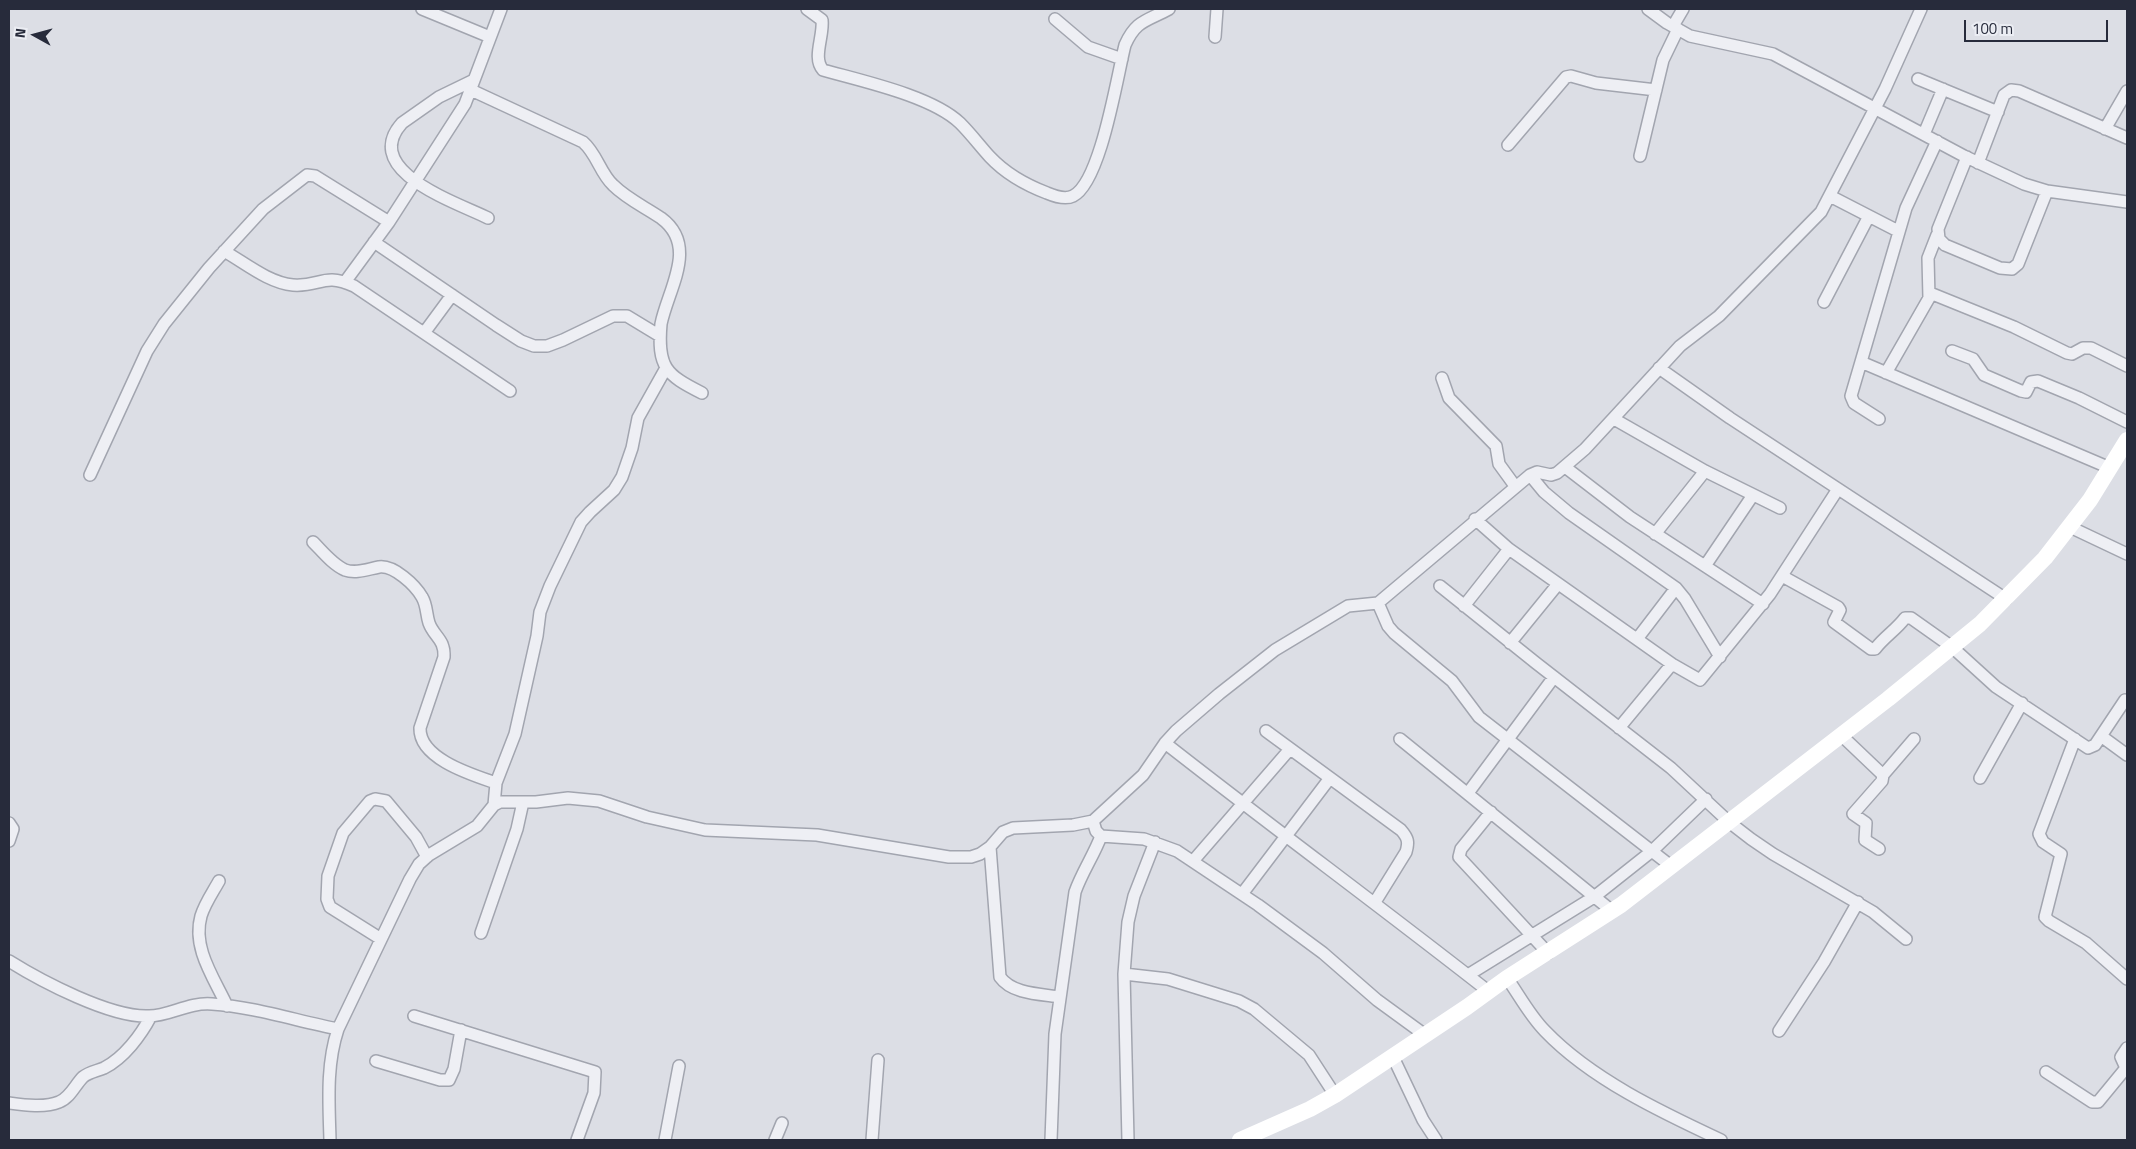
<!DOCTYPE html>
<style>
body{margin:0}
#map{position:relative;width:2136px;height:1149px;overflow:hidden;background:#dcdee5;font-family:"Titillium Web",sans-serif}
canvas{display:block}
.frame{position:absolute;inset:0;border:10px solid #272b3b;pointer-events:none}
.north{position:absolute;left:10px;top:10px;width:50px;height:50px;-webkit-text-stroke:4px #ebedf3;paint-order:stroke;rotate:277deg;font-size:14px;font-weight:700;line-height:20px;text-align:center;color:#272b3b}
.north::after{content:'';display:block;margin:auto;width:18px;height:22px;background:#272b3b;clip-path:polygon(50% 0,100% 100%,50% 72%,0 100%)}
.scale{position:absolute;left:1964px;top:20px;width:144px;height:22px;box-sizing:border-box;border:2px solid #272b3b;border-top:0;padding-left:6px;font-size:15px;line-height:18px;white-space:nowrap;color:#272b3b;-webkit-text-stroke:4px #ebedf3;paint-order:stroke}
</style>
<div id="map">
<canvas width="2136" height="1149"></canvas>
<div class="frame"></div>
<div class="north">N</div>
<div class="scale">100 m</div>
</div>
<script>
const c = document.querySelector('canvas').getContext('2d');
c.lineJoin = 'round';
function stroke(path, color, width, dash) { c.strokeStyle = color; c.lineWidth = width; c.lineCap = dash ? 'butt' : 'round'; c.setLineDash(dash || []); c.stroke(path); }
const street = new Path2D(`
 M422 9 490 37
 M807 9 822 20C824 36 812 58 823 70 862 81 932 96 960 123 971 134 980 146 990 157 1006 174 1026 185 1047 193 1054 196 1065 200 1073 196 1101 182 1117 76 1125 45 1136 20 1147 21 1169 9
 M1648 9 1667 23 1690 36 1773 54 1964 156 2024 184 2047 191 2127 202
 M1055 19 1088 47 1122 59
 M1673 26 1683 9
 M1215 37 1217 9
 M1918 79 1998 112
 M474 80 439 97 402 123C359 171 458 203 488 218
 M471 90 583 142C597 154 600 173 613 185 627 199 645 207 661 218 699 246 668 289 661 324 657 367 666 375 702 393
 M2105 129 2127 91
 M1924 134 1943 89
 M1508 145 1566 77 1571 76 1596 83 1656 90
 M1640 156 1663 60 1678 29
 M1967 157 1938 229 1939 239 1945 245 2000 268 2012 269 2018 264 2047 191
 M1978 163 2004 95 2011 90 2019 91 2127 138
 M1830 196 1898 231
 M374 242 496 325 521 341 534 346H547L563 340 613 316H627L660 336
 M224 251C245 263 269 283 293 285 321 287 323 272 354 286L510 391
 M345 282 389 222 465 104 501 9
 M1930 293 2014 327 2067 353 2072 354 2083 348H2091L2127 366
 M1824 302 1869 216
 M424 333 452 295
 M1952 351 1973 359 1984 375 2021 391 2026 392 2031 382 2038 381 2079 398 2127 422
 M1861 362 2110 468
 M1659 368 1730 418 2006 599
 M1886 373 1929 298 1928 258 1937 235
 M1442 378 1449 398 1496 446 1499 464 1515 486
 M1614 419 1705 471 1780 508
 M1879 419 1854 403 1851 396 1906 208 1937 141
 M1565 467 1630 517 1763 604
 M90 475 147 351 164 324 209 268 263 209 307 175 315 176 389 222
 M1530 475 1544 492 1569 513 1676 588 1685 599 1720 657
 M1475 519 1509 549 1672 664 1700 680 1770 594 1838 489
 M2070 527 2127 554
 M1655 534 1705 471
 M313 542C322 551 333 565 345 570 356 574 368 569 379 567 394 565 415 585 422 597 427 605 426 614 429 623 434 637 445 639 444 657L420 728C419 759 473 775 496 783
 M1705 566 1753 495
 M1782 576 1838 607 1840 610 1834 622 1871 649H1875C1884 637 1896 630 1905 618H1911L1952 647 1996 687 2088 748 2095 745 2125 700
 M1440 586 1536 663 1671 768 1729 822 1751 839 1773 854 1873 912 1906 939
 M1378 603 1388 626 1394 633 1452 681 1479 717 1671 866
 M1464 606 1509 549
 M1637 639 1676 588
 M1510 643 1558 584
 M1619 728 1672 664
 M1266 731 1401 830C1408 838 1409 842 1406 852L1375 902
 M1841 735 1883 775 1882 781 1853 814 1866 823 1865 840 1879 849
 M2101 736 2127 755
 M1400 739 1612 911
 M2075 739 2039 834 2043 842 2061 854 2045 917 2049 921 2086 943 2127 979
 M1165 743C1272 827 1381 907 1488 991
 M1883 775 1914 739
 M1980 778 2022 703
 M1468 793 1554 677
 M494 805 496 783 515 734 537 636 540 612 550 586 581 522 590 512 614 490 622 477 632 448 638 418 666 368
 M1491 812 1461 849 1459 857 1548 953
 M1093 821 1096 831 1101 836 1144 839 1177 851 1258 905 1323 953 1377 1000 1425 1035
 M9 823 13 829 9 841
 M990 847 1000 977C1012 994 1040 994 1060 997
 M1193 861 1290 749
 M219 881C213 892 205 903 201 916 192 948 214 978 227 1006
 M1242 894 1330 778
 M481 933 517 829 523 802
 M381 939 330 907 327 899 328 876 343 833 370 801 375 799 386 801 416 837 427 857
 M9 961C41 981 111 1018 149 1016 170 1016 188 1002 212 1004 254 1007 297 1021 338 1029
 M1124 974 1168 979 1239 1001 1254 1009 1309 1055 1335 1095
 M1468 975 1594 897 1652 851 1706 799
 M1507 978C1519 995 1530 1016 1545 1031 1591 1079 1661 1112 1721 1140
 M414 1016 595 1072 594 1093 577 1140
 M1779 1031 1824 962 1858 902
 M1393 1057 1423 1120 1436 1140
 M376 1061 440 1080H449L454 1069 461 1030
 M2046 1072 2092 1102H2098L2126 1068 2121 1057 2127 1048
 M9 1103C24 1105 45 1108 59 1102 70 1098 75 1085 83 1077 89 1072 97 1071 104 1068 124 1058 141 1035 151 1016
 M330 1140C329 1103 326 1065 338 1029L410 879 419 864 429 855 477 826 494 805 500 802H536L568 798 599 801 647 817 705 830 817 835 949 857H971L980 854 990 847 1003 832 1013 828 1073 825 1093 821 1143 775 1165 743 1176 731 1219 694 1275 650 1348 606 1378 603 1530 475 1537 472 1551 475 1557 473 1585 449 1680 346 1719 316 1821 212 1885 89 1921 9
 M665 1140 679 1066
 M775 1140 782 1123
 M872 1140 878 1060
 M1051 1140 1055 1034 1075 892C1082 872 1094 855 1101 836
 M1128 1140 1124 974 1128 922 1134 896 1155 842`);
stroke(street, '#a2a5af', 14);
stroke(street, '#eeeff4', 11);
stroke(new Path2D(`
 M1240 1140 1310 1109 1335 1095 1467 1007 1507 978 1621 905 1888 699 1980 624 2045 558 2090 500 2127 440`), '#fff', 16);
</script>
